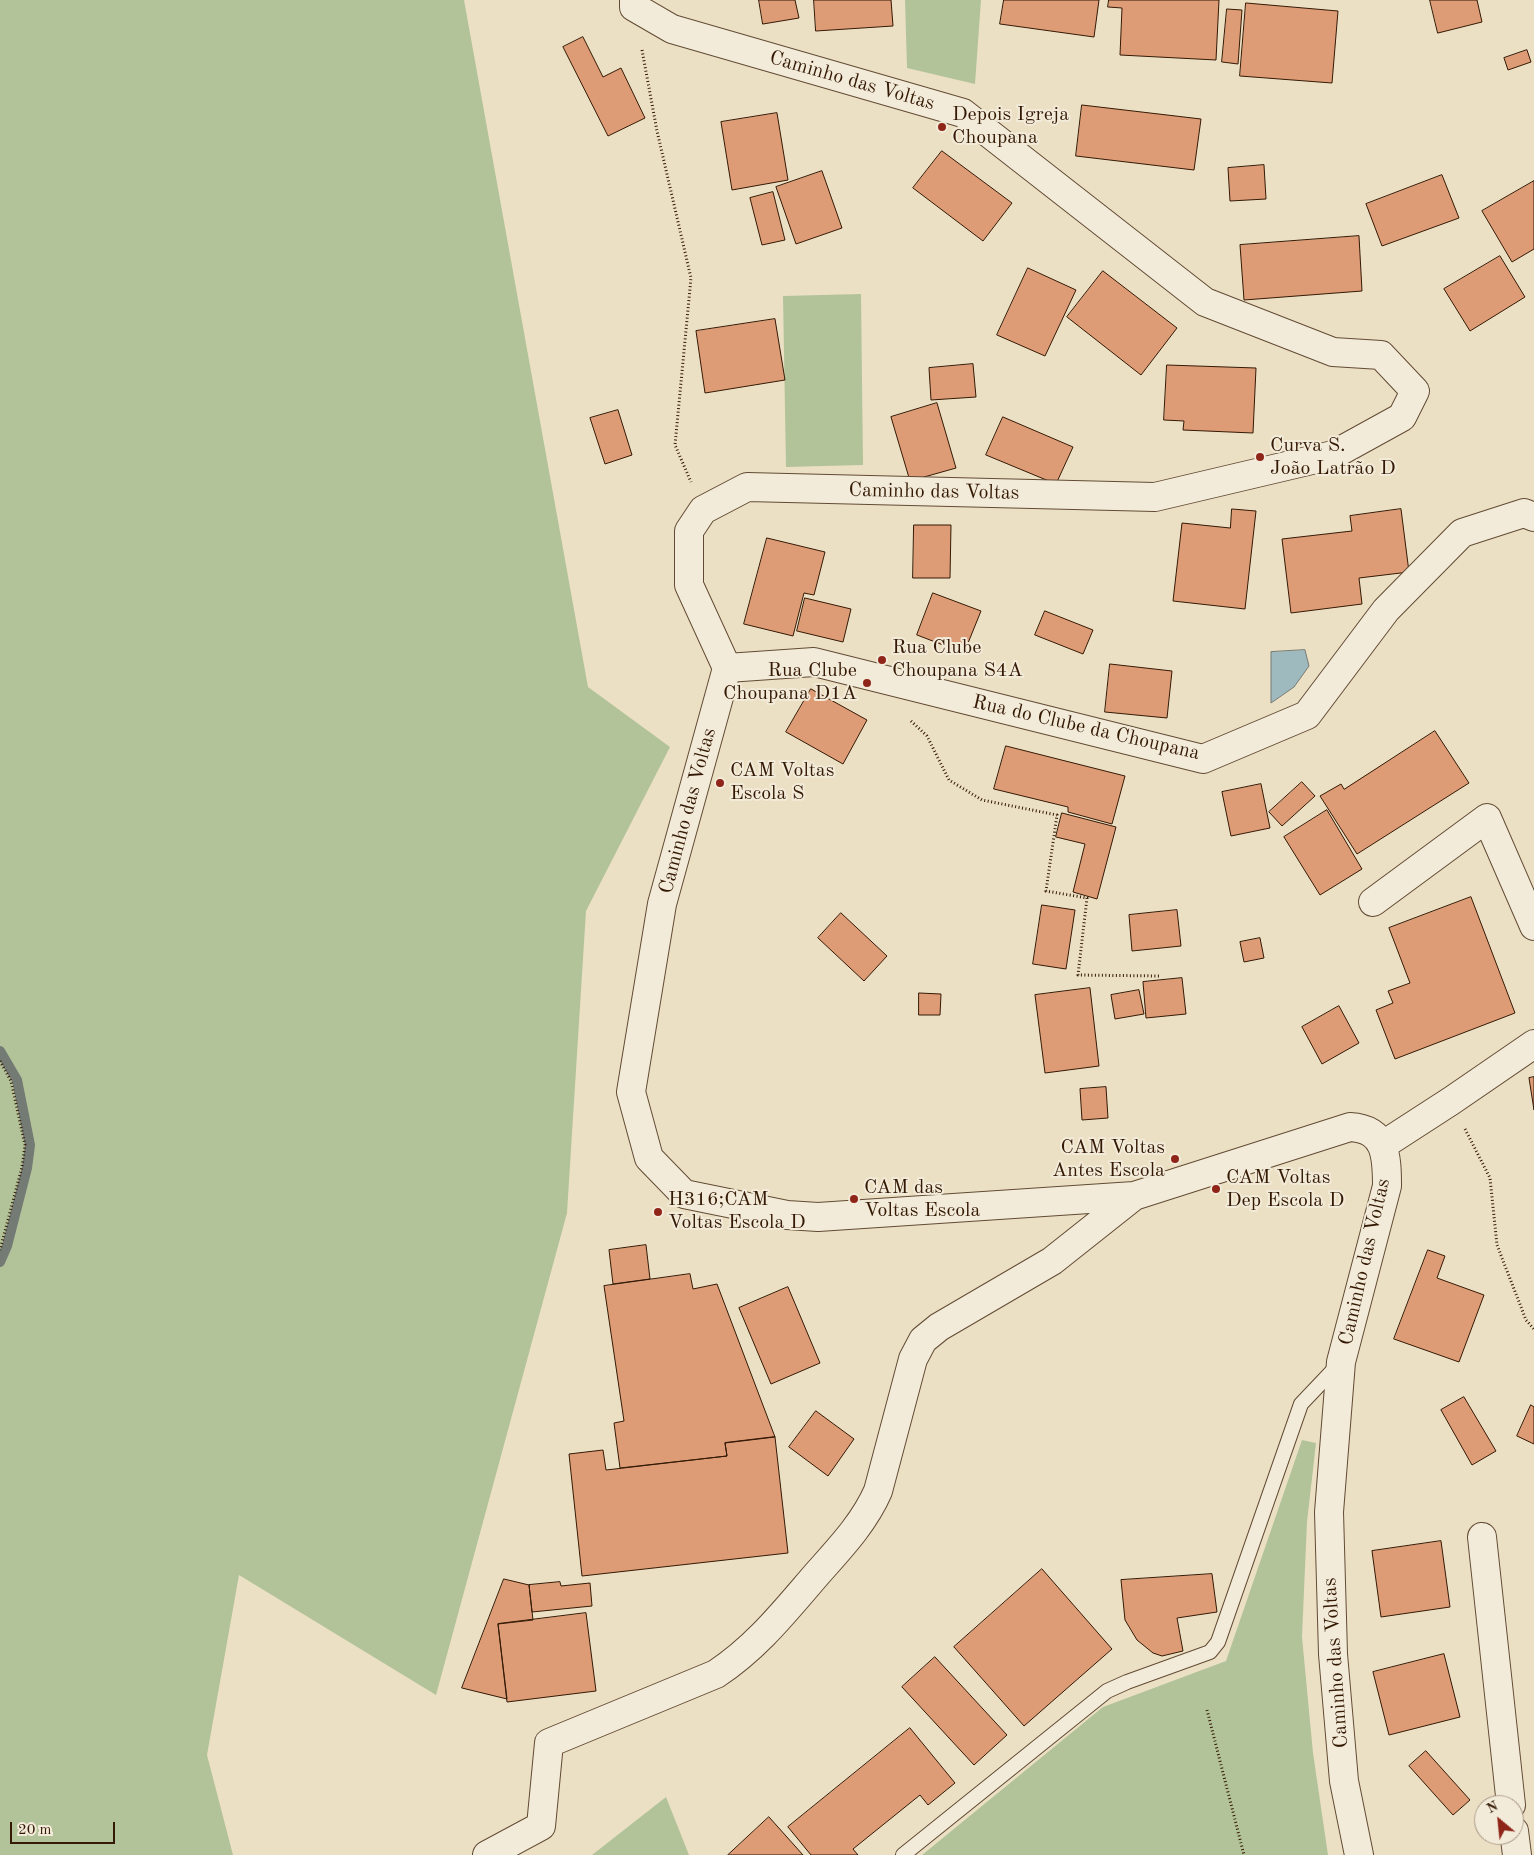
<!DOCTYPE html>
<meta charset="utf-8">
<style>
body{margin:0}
#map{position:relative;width:1534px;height:1855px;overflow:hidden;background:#ece0c4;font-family:"Old Standard TT",serif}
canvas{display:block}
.north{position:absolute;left:1474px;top:1795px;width:50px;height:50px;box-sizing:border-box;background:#f3ebd9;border:1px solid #a79784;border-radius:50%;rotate:332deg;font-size:14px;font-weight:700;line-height:20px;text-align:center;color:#341904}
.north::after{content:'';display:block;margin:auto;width:18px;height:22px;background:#8f2418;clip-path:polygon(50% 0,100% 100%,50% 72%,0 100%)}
.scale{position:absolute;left:10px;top:1822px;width:105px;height:22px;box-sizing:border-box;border:2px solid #341904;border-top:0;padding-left:6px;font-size:15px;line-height:18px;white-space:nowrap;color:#341904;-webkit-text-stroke:4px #f3ebd9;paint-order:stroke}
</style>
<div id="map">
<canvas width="1534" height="1855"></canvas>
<div class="north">N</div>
<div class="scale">20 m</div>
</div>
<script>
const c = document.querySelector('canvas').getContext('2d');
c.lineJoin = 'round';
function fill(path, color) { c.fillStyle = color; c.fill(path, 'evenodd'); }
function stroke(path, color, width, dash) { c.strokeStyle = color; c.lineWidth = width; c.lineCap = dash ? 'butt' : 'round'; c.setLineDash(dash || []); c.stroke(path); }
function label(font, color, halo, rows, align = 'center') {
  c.font = font + ' "Old Standard TT",serif'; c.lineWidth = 4; c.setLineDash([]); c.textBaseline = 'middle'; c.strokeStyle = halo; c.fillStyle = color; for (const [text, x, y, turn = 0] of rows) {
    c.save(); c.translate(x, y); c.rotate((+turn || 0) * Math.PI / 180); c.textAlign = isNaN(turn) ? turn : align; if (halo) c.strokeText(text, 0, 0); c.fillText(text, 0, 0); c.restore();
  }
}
fill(new Path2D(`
 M0 0H464L588 687 670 747 586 911 567 1213 436 1695 239 1575 207 1755 233 1855H0Z
 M905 0H981L975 84 907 68Z
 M861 294 863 465 786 467 783 296Z
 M1302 1440 1316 1443 1307 1522 1302 1637 1313 1753 1328 1855H922L1103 1707 1226 1661Z
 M666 1797 689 1855H592Z`), '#b2c399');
const water = new Path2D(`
 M1305 650 1309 666 1294 687 1271 703V652Z`);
fill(water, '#9fbabf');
stroke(water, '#747a74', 1);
stroke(new Path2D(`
 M0 1051 17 1080 30 1145 27 1168 7 1246 0 1262`), '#747a74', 10);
const building = new Path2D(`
 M759 0H795L799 18 763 24Z
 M814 0H891L893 26 816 31Z
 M1004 0H1099L1094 37 1000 24Z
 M1109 0H1219L1216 60 1120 55 1122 8 1108 7Z
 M1430 0H1477L1482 22 1438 33Z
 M1246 3 1338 11 1332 83 1240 76Z
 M1227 9 1242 10 1238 64 1222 62Z
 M583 37 603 77 621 68 645 118 608 136 563 47Z
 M1527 50 1531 62 1508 70 1504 58Z
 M1082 105 1201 119 1194 170 1076 156Z
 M777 113 788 180 732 190 721 122Z
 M942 151 1012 203 983 241 913 188Z
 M1264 165 1266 199 1230 201 1228 168Z
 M822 171 842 228 796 244 776 187Z
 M1442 175 1459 218 1382 246 1366 204Z
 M1534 181V249L1512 262 1482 211Z
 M773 192 785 240 762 245 750 198Z
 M1359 236 1362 291 1244 300 1240 245Z
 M1500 256 1525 297 1470 331 1444 289Z
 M1028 268 1076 290 1045 356 997 335Z
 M1103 271 1177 328 1141 375 1067 317Z
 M775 319 785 380 705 393 696 331Z
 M973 364 976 397 931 400 929 368Z
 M1167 365 1256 368 1253 433 1183 430 1184 421 1164 420Z
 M937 403 956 468 910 481 891 417Z
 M618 410 632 455 605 464 590 418Z
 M1003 417 1073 447 1056 484 986 455Z
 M1232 509 1256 511 1245 609 1173 601 1182 523 1230 528Z
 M1401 509 1409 572 1359 578 1362 604 1291 613 1282 539 1352 531 1350 516Z
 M914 525H951L950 578H913Z
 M767 538 825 552 814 595 804 593 793 636 744 624Z
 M933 593 981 611 964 653 917 635Z
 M805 598 851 609 843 642 797 631Z
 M1045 611 1093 630 1083 654 1035 635Z
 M1110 664 1172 671 1167 718 1105 712Z
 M811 689 867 720 843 764 786 732Z
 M1435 731 1469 783 1357 854 1320 796 1341 784 1344 789Z
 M1006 746 1125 776 1112 824 1068 812V807L994 789Z
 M1302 782 1315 796 1282 826 1269 812Z
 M1261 784 1270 828 1231 836 1222 792Z
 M1327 810 1362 869 1320 895 1284 837Z
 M1062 813 1116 827 1097 899 1073 892 1085 844 1056 837Z
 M1471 897 1515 1013 1395 1059 1376 1010 1393 1003 1388 991 1410 983 1389 928Z
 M1042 905 1075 910 1066 969 1033 964Z
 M1177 910 1181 946 1132 951 1129 915Z
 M841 913 887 956 864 981 818 938Z
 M1260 938 1264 958 1244 962 1240 942Z
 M1182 978 1186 1014 1146 1018 1143 982Z
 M1090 988 1099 1066 1045 1073 1035 995Z
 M1139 990 1144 1014 1115 1019 1111 995Z
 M919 993 941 994 940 1015H919Z
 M1339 1006 1359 1043 1322 1064 1302 1027Z
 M1534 1077V1110L1529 1078Z
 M1106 1087 1108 1118 1082 1120 1080 1089Z
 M646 1245 650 1279 613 1284 609 1250Z
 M1428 1250 1445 1256 1437 1278 1484 1295 1459 1362 1394 1339Z
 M690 1274 693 1289 717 1284 775 1437 725 1443 727 1456 620 1468 614 1423 624 1421 604 1286Z
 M788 1287 820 1363 771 1384 739 1308Z
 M1464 1397 1496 1451 1472 1465 1441 1410Z
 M1531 1405 1534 1407V1444L1517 1436Z
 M816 1411 854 1439 828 1476 789 1447Z
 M775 1437 788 1553 582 1576 569 1454 603 1450 606 1470 727 1456 725 1443Z
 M1441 1541 1450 1607 1381 1617 1372 1551Z
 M1042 1569 1112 1649 1024 1726 954 1647Z
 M1212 1574 1217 1612 1177 1618 1183 1651 1162 1656 1153 1653 1137 1640 1125 1620 1121 1580Z
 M504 1579 529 1585 533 1620 498 1624 507 1699 462 1688Z
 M560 1582 561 1586 590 1583 592 1606 532 1612 529 1585Z
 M586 1613 596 1691 507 1702 498 1624Z
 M1444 1654 1460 1717 1389 1735 1373 1672Z
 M935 1657 1007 1735 974 1765 902 1687Z
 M910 1728 955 1783 928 1805 920 1795 853 1849 858 1855H811L788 1827Z
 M1426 1751 1470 1800 1453 1815 1409 1766Z
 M769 1817 803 1855H728Z`);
fill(building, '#dd9b76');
stroke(building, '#341904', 1);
const lane = new Path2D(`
 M903 1855 1107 1691 1127 1682 1210 1652 1218 1642 1301 1404 1339 1364`);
const street = new Path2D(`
 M634 0V7L672 29 963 113 1205 302 1333 352 1381 355 1415 391 1402 417 1333 455 1155 497 747 487 703 510 689 531V585L727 668 662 904 631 1092 649 1158 684 1194 787 1215 818 1217 1134 1196 1350 1127C1386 1129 1387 1156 1387 1186L1341 1362 1329 1512 1333 1654 1344 1781 1359 1855
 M727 668 814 662 1203 759 1307 715 1386 610 1462 533 1524 513 1534 517
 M1373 902 1487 818 1534 926
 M1383 1145 1451 1101 1534 1044
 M1482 1537 1511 1805
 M1514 1831 1517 1855
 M487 1855 541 1826 549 1743 716 1674C757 1647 785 1611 817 1574 840 1548 864 1523 878 1491L913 1359 923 1340 939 1327 1052 1261 1134 1196`);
stroke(lane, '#624b34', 16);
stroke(street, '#624b34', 30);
stroke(new Path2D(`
 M642 50 657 131 691 278 675 445 691 482
 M911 721 927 736 949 780 982 800 1057 815 1046 891 1087 898 1078 975 1159 976
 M0 1061 11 1081 25 1145 22 1167 0 1250
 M1465 1129 1490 1178 1497 1245 1526 1320 1534 1329
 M1207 1710 1244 1855`), '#341904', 3, [1, 2.5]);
stroke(lane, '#f3ebd9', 14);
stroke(street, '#f3ebd9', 28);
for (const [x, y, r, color] of [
 [942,127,5,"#8f2418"],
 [1260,457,5,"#8f2418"],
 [882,660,5,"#8f2418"],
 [867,683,5,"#8f2418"],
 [720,783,5,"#8f2418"],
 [1175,1159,5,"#8f2418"],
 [1216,1189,5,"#8f2418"],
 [854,1199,5,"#8f2418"],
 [658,1212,5,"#8f2418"]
]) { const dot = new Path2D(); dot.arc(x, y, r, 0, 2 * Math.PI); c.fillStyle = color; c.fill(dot); stroke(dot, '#f3ebd9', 2); }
label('20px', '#341904', '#f3ebd9', [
 ["Caminho das Voltas",852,81,16],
 ["Caminho das Voltas",934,492,1],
 ["Rua do Clube da Choupana",1086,728,13],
 ["Caminho das Voltas",688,811,-75],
 ["Caminho das Voltas",1365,1262,-77],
 ["Caminho das Voltas",1336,1663,-94]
]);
label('20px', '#341904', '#f3ebd9', [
 ["Depois Igreja",952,115],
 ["Choupana",952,138],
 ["Curva S.",1270,446],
 ["João Latrão D",1270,469],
 ["Rua Clube",892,648],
 ["Choupana S4A",892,671],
 ["Rua Clube",857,671,"right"],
 ["Choupana D1A",857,694,"right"],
 ["CAM Voltas",730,771],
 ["Escola S",730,794],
 ["CAM Voltas",1165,1148,"right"],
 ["Antes Escola",1165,1171,"right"],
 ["CAM Voltas",1226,1178],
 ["Dep Escola D",1226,1201],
 ["CAM das",864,1188],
 ["Voltas Escola",864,1211],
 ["H316;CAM",668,1200],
 ["Voltas Escola D",668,1223]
], 'left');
</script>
